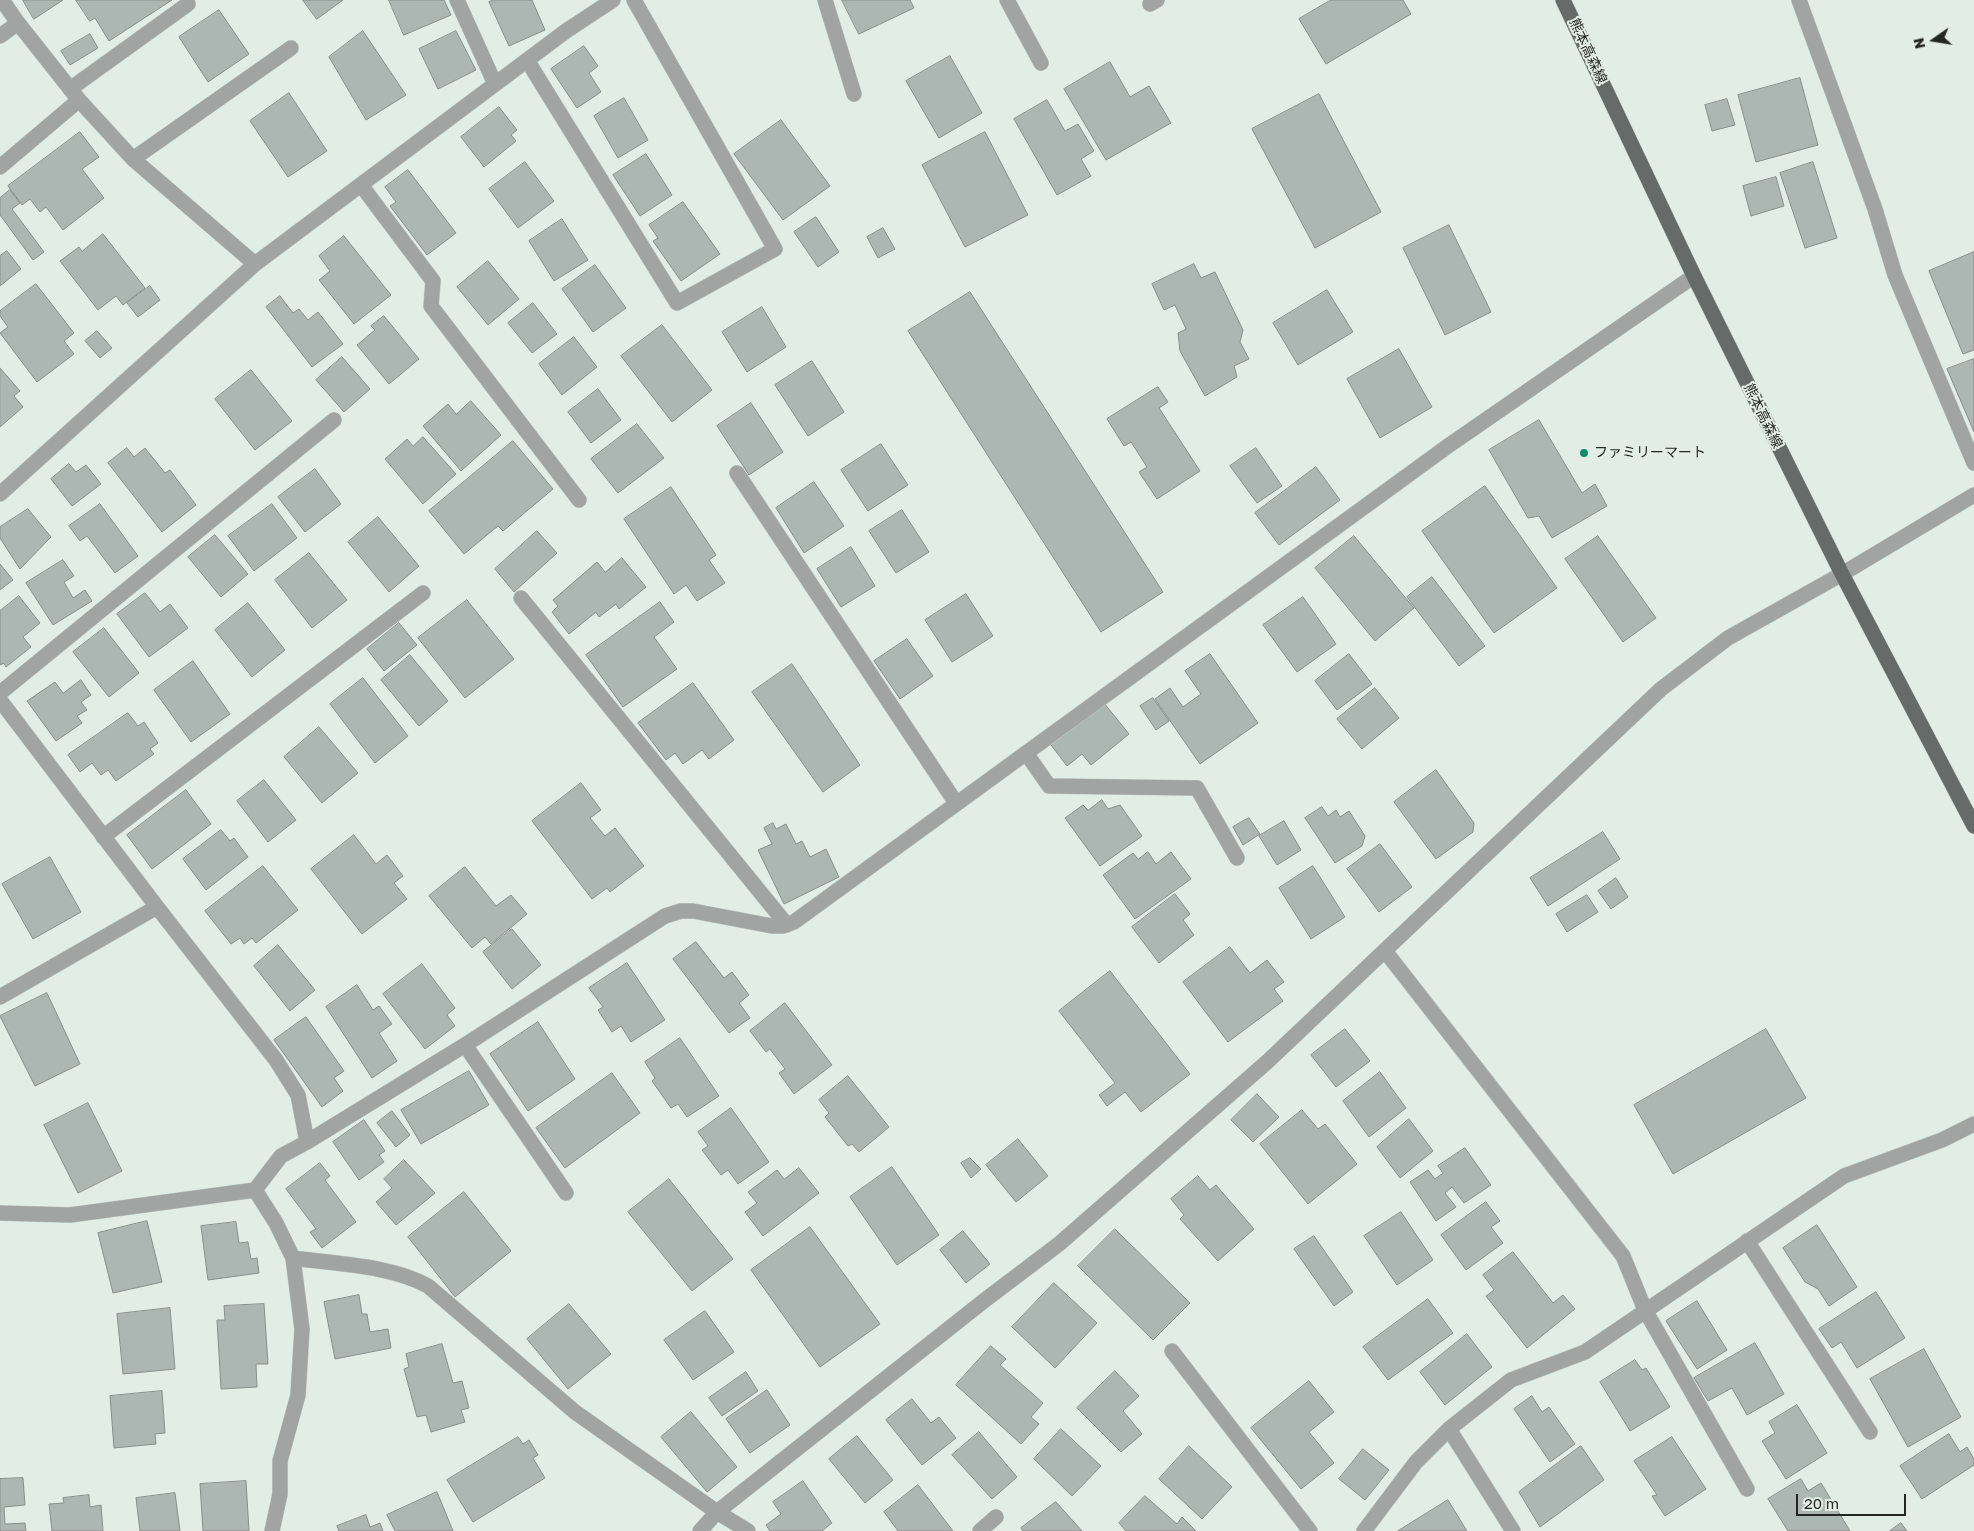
<!DOCTYPE html>
<meta charset="utf-8">
<style>
body{margin:0}
#map{position:relative;width:1974px;height:1531px;overflow:hidden;background:#e3ede8;font-family:"Golos Text",sans-serif}
canvas{display:block}
.north{position:absolute;left:1909px;top:15px;width:50px;height:50px;-webkit-text-stroke:4px #e3ede8;paint-order:stroke;rotate:257deg;font-size:14px;font-weight:700;line-height:20px;text-align:center;color:#222624}
.north::after{content:'';display:block;margin:auto;width:18px;height:22px;background:#222624;clip-path:polygon(50% 0,100% 100%,50% 72%,0 100%)}
.scale{position:absolute;left:1796px;top:1494px;width:110px;height:22px;box-sizing:border-box;border:2px solid #222624;border-top:0;padding-left:6px;font-size:15px;line-height:18px;white-space:nowrap;color:#222624;-webkit-text-stroke:4px #e3ede8;paint-order:stroke}
</style>
<div id="map">
<canvas width="1974" height="1531"></canvas>
<div class="north">N</div>
<div class="scale">20 m</div>
</div>
<script>
const c = document.querySelector('canvas').getContext('2d');
c.lineJoin = 'round';
function fill(path, color) { c.fillStyle = color; c.fill(path, 'evenodd'); }
function stroke(path, color, width, dash) { c.strokeStyle = color; c.lineWidth = width; c.lineCap = dash ? 'butt' : 'round'; c.setLineDash(dash || []); c.stroke(path); }
function label(font, color, halo, rows, align = 'center') {
  c.font = font + ' "Golos Text","Noto Sans JP",sans-serif'; c.lineWidth = 4; c.setLineDash([]); c.textBaseline = 'middle'; c.strokeStyle = halo; c.fillStyle = color; for (const [text, x, y, turn = 0] of rows) {
    c.save(); c.translate(x, y); c.rotate((+turn || 0) * Math.PI / 180); c.textAlign = isNaN(turn) ? turn : align; if (halo) c.strokeText(text, 0, 0); c.fillText(text, 0, 0); c.restore();
  }
}
const building = new Path2D(`
 M23 0H63L34 19Z
 M76 0H172L109 41 95 18 90 21Z
 M303 0H343L317 19Z
 M389 0H444L451 15 404 35Z
 M494 0H532L545 30 509 46 489 2Z
 M842 0H910L914 8 859 34Z
 M1331 0H1403L1411 14 1326 64 1299 19Z
 M219 10 249 54 208 82 179 37Z
 M363 31 406 95 366 120 329 57Z
 M456 31 476 70 438 89 419 49Z
 M90 34 98 48 70 65 61 51Z
 M584 46 598 66 589 73 601 92 577 108 551 69Z
 M950 56 982 113 939 138 906 81Z
 M1110 62 1130 97 1149 86 1171 123 1106 160 1064 89Z
 M1800 78 1818 145 1756 162 1738 95Z
 M289 93 327 151 288 177 250 121Z
 M1319 94 1381 212 1315 248 1252 129Z
 M624 98 648 140 618 158 594 116Z
 M1727 99 1735 125 1712 131 1705 105Z
 M1047 100 1065 131 1078 124 1094 151 1081 159 1091 176 1057 195 1014 119Z
 M499 107 517 130 511 135 516 141 484 167 461 137Z
 M781 120 830 186 783 220 734 154Z
 M80 132 99 157 82 169 104 198 63 230 46 207 40 212 30 199 22 205 8 186Z
 M985 132 1028 215 965 247 922 165Z
 M646 154 672 195 640 216 613 175Z
 M525 162 554 201 518 228 489 189Z
 M1813 162 1837 238 1805 248 1780 173Z
 M408 170 456 233 427 255 390 206 396 202 385 187Z
 M1776 177 1784 206 1751 216 1743 186Z
 M10 190 20 203 12 209 44 252 33 260 0 215V198Z
 M683 202 720 254 681 281 653 241 658 238 649 225Z
 M816 217 839 252 818 267 794 232Z
 M562 219 588 260 554 281 529 241Z
 M1449 225 1491 312 1445 335 1403 248Z
 M883 228 895 249 878 258 867 237Z
 M103 234 145 288 123 305 116 296 98 310 60 261 79 247 82 251Z
 M344 236 391 295 354 324 319 280 330 271 319 256Z
 M7 251 21 269 0 286V256Z
 M1974 252V350L1963 354 1929 271Z
 M488 261 519 299 488 325 457 287Z
 M1194 264 1201 278 1215 272 1243 330 1240 342 1249 359 1234 366 1237 377 1205 396 1180 351 1178 333 1186 329 1175 305 1164 310 1152 284Z
 M595 265 626 308 593 332 562 289Z
 M36 284 74 333 64 341 74 354 37 382 0 333 8 327 0 316V311Z
 M150 286 160 300 138 317 127 303Z
 M1327 290 1353 332 1298 365 1273 323Z
 M970 292 1163 592 1101 632 908 331Z
 M280 296 293 313 299 309 308 320 318 312 343 344 312 367 266 307Z
 M533 303 557 334 532 353 508 323Z
 M762 307 786 347 747 372 722 332Z
 M384 316 419 359 389 384 357 345 375 330 371 326Z
 M662 325 712 390 672 422 621 356Z
 M97 331 112 348 100 358 85 341Z
 M574 337 597 367 562 395 539 364Z
 M1399 349 1432 407 1380 438 1347 379Z
 M342 357 370 389 344 412 316 380Z
 M1974 359V432L1947 369Z
 M812 361 844 412 808 436 775 385Z
 M0 368 20 391 14 396 23 407 0 427Z
 M251 370 292 421 255 450 215 399Z
 M1158 387 1168 402 1159 408 1200 471 1157 499 1139 472 1147 467 1131 442 1124 446 1107 419Z
 M598 389 621 420 591 443 568 412Z
 M471 401 501 435 461 471 423 426 448 404 456 414Z
 M751 403 783 452 749 475 717 426Z
 M1539 420 1582 493 1595 484 1607 506 1552 538 1539 516 1528 518 1489 450Z
 M637 424 664 458 618 493 591 459Z
 M423 437 456 474 423 504 385 459 407 439 413 446Z
 M513 441 553 489 503 531 498 526 464 554 429 511Z
 M881 444 908 485 868 511 841 470Z
 M127 448 134 457 145 448 165 473 170 470 196 505 162 532 108 463Z
 M1256 448 1282 486 1257 503 1230 466Z
 M69 464 76 472 86 465 101 484 72 506 51 479Z
 M1316 467 1340 500 1279 545 1255 513Z
 M315 469 341 504 305 532 278 497Z
 M814 482 844 526 804 553 776 508Z
 M1485 486 1557 588 1494 633 1422 531Z
 M671 487 716 555 709 560 725 583 697 601 686 585 674 594 624 519Z
 M100 504 138 556 115 573 87 536 80 541 69 526Z
 M272 504 297 538 254 571 228 536Z
 M28 509 51 537 20 569 0 538V527Z
 M902 510 929 552 896 573 869 531Z
 M378 517 419 566 389 592 348 542Z
 M537 531 557 553 514 592 495 569Z
 M215 535 248 574 221 597 188 557Z
 M1354 536 1414 608 1375 641 1315 568Z
 M1598 536 1656 618 1623 642 1565 559Z
 M851 547 875 586 841 607 817 569Z
 M309 553 347 600 312 628 275 580Z
 M622 558 646 587 619 609 616 604 599 617 596 612 569 634 552 612 558 606 553 600 597 562 605 572Z
 M63 560 74 576 64 582 73 598 85 590 92 601 53 625 26 583Z
 M0 564 13 580 0 590Z
 M1432 577 1485 646 1459 666 1407 597Z
 M145 593 160 612 170 604 188 628 149 657 117 614Z
 M966 594 993 636 952 662 925 620Z
 M19 596 40 623 23 637 31 647 6 667 4 663 0 665V611Z
 M1303 597 1336 644 1297 672 1263 625Z
 M467 600 514 659 465 698 418 638Z
 M660 602 674 622 654 637 677 669 623 707 586 655Z
 M248 603 285 650 252 677 215 630Z
 M399 623 417 645 384 671 367 649Z
 M104 628 139 673 109 697 73 652Z
 M907 639 933 676 900 699 874 661Z
 M1210 654 1258 723 1200 764 1155 699 1170 688 1183 707 1201 694 1185 671Z
 M1349 654 1372 684 1337 710 1315 681Z
 M410 655 448 701 419 726 381 680Z
 M193 661 230 714 191 742 154 690Z
 M792 664 860 765 823 792 752 692Z
 M363 678 408 736 375 763 330 704Z
 M81 680 91 695 81 702 87 710 77 716 82 723 56 741 27 701 55 682 63 693Z
 M693 683 734 740 709 759 702 750 683 764 675 753 666 760 638 723Z
 M1375 688 1399 718 1362 749 1337 719Z
 M1153 698 1169 721 1156 730 1140 706Z
 M1104 703 1129 734 1091 765 1082 754 1067 766 1051 745Z
 M128 713 138 726 144 722 158 743 150 749 154 754 116 781 108 770 101 775 92 763 80 772 68 755Z
 M319 727 358 773 322 803 284 757Z
 M1436 770 1474 823 1473 832 1436 859 1394 802Z
 M264 780 296 820 268 842 237 801Z
 M581 783 601 810 590 818 605 836 615 828 644 866 610 892 607 888 592 899 532 821Z
 M186 790 211 824 152 869 127 835Z
 M1102 800 1108 809 1120 805 1142 836 1100 866 1065 818 1083 805 1088 810Z
 M1322 807 1328 816 1336 810 1340 817 1349 811 1365 836 1362 846 1335 863 1305 818Z
 M1249 818 1260 834 1243 845 1233 827Z
 M1284 821 1301 850 1277 865 1259 836Z
 M773 823 776 829 786 824 796 844 802 841 810 857 826 849 839 877 784 904 758 850 772 844 764 828Z
 M221 830 230 841 234 838 248 857 206 890 183 859Z
 M1603 832 1620 859 1548 906 1530 878Z
 M354 835 376 864 387 855 403 876 394 883 407 899 362 934 311 869Z
 M1380 844 1412 887 1379 912 1347 869Z
 M1148 852 1156 864 1171 852 1191 879 1135 919 1103 875 1133 853 1138 859Z
 M50 857 81 912 33 939 2 884Z
 M263 866 298 910 256 943 252 938 244 944 240 938 231 944 205 911Z
 M1313 866 1345 917 1311 939 1279 888Z
 M465 867 496 906 511 895 527 914 491 944 485 937 472 948 429 896Z
 M1616 878 1628 897 1611 909 1598 891Z
 M1175 894 1190 914 1183 920 1194 935 1159 963 1132 927Z
 M1587 895 1598 912 1567 932 1556 914Z
 M512 929 541 965 512 989 483 952Z
 M696 942 724 978 732 972 749 995 739 1003 750 1018 729 1033 673 959Z
 M278 945 315 990 290 1011 254 966Z
 M1230 947 1250 973 1267 960 1284 982 1274 989 1283 1001 1228 1042 1183 982Z
 M627 963 665 1020 631 1042 621 1026 612 1032 598 1010 603 1007 589 988Z
 M422 964 455 1008 447 1015 455 1026 425 1049 383 994Z
 M1110 971 1190 1074 1141 1112 1125 1092 1107 1106 1099 1095 1115 1083 1059 1011Z
 M357 985 373 1010 379 1006 392 1024 379 1033 397 1061 372 1078 326 1007Z
 M47 993 80 1064 35 1086 0 1016Z
 M785 1003 832 1065 794 1094 779 1073 785 1069 770 1049 766 1052 750 1031Z
 M306 1017 344 1071 334 1078 343 1091 322 1107 274 1040Z
 M538 1022 575 1079 528 1111 490 1054Z
 M1345 1029 1370 1061 1336 1087 1311 1055Z
 M1766 1029 1806 1098 1673 1174 1634 1105Z
 M680 1038 719 1096 687 1117 678 1104 671 1108 652 1081 655 1078 645 1062Z
 M469 1071 489 1105 421 1144 401 1110Z
 M1380 1072 1406 1108 1369 1137 1343 1101Z
 M612 1073 640 1113 565 1168 536 1128Z
 M848 1076 889 1127 859 1152 852 1144 848 1146 825 1117 829 1113 819 1100Z
 M1257 1094 1279 1117 1253 1142 1231 1120Z
 M88 1103 122 1171 78 1193 44 1125Z
 M731 1108 769 1162 738 1184 728 1170 721 1175 702 1150 708 1146 698 1132Z
 M1302 1110 1318 1129 1325 1124 1357 1164 1308 1204 1260 1144Z
 M392 1111 410 1135 396 1147 377 1123Z
 M1409 1119 1433 1151 1400 1178 1377 1147Z
 M364 1120 385 1151 379 1155 384 1162 359 1180 333 1142Z
 M1018 1139 1048 1176 1016 1202 986 1165Z
 M1465 1148 1491 1185 1464 1203 1452 1187 1445 1193 1456 1207 1436 1221 1410 1182 1428 1170 1435 1179 1443 1173 1438 1166Z
 M970 1158 981 1169 971 1178 961 1163Z
 M404 1160 435 1193 396 1225 376 1202 392 1188 384 1179Z
 M320 1163 330 1176 325 1180 356 1222 322 1248 310 1232 316 1229 286 1189Z
 M892 1167 939 1235 897 1265 850 1197Z
 M799 1168 819 1193 763 1236 745 1212 757 1203 748 1192 777 1170 784 1179Z
 M1198 1176 1210 1190 1216 1185 1254 1229 1218 1261 1180 1219 1184 1215 1171 1199Z
 M669 1179 733 1259 692 1291 628 1212Z
 M464 1192 511 1251 455 1297 408 1237Z
 M1486 1202 1500 1221 1491 1227 1503 1243 1466 1270 1441 1235Z
 M1401 1212 1433 1260 1397 1285 1364 1236Z
 M147 1221 162 1282 113 1293 98 1233Z
 M236 1222 239 1243 248 1242 251 1259 257 1258 259 1273 208 1280 201 1226Z
 M1817 1225 1857 1287 1829 1306 1818 1289 1805 1282 1783 1248Z
 M810 1227 880 1324 820 1367 751 1270Z
 M1115 1229 1190 1303 1153 1340 1078 1266Z
 M963 1231 990 1264 966 1283 940 1250Z
 M1314 1236 1353 1292 1334 1306 1294 1249Z
 M1513 1252 1553 1303 1563 1295 1575 1309 1527 1348 1486 1296 1494 1290 1483 1275Z
 M1054 1283 1097 1323 1055 1368 1012 1327Z
 M1876 1292 1905 1338 1857 1368 1841 1342 1832 1348 1819 1329Z
 M359 1295 362 1314H367L370 1332 388 1329 391 1348 335 1359 324 1302Z
 M1428 1299 1453 1333 1388 1380 1363 1347Z
 M1697 1301 1727 1350 1697 1369 1666 1321Z
 M264 1304 268 1364H256L257 1387 221 1389 217 1320H225L224 1306Z
 M569 1304 611 1354 568 1389 527 1339Z
 M170 1308 175 1369 123 1374 117 1314Z
 M705 1311 734 1352 693 1380 664 1340Z
 M1467 1334 1492 1367 1445 1405 1420 1372Z
 M1755 1343 1784 1394 1747 1415 1732 1388 1708 1401 1694 1378Z
 M442 1344 453 1383 462 1381 469 1408 461 1410 465 1422 431 1432 426 1415 417 1417 404 1369 409 1367 406 1354Z
 M991 1346 1006 1359 1000 1365 1043 1403 1031 1417 1039 1424 1021 1444 956 1385Z
 M1924 1349 1961 1417 1908 1447 1870 1379Z
 M1635 1360 1642 1370 1646 1368 1670 1407 1630 1431 1600 1382Z
 M1115 1371 1139 1396 1123 1411 1142 1434 1121 1452 1077 1408Z
 M746 1372 758 1391 722 1416 709 1398Z
 M1309 1381 1334 1412 1309 1432 1334 1463 1301 1489 1251 1428Z
 M767 1390 790 1425 750 1453 726 1419Z
 M162 1391 165 1433 155 1434 156 1444 114 1448 110 1396Z
 M1532 1396 1542 1412 1549 1407 1575 1444 1550 1462 1514 1409Z
 M912 1399 931 1423 939 1417 956 1438 922 1465 886 1420Z
 M1797 1405 1827 1453 1786 1479 1762 1441 1775 1433 1769 1422Z
 M691 1412 737 1467 707 1492 661 1437Z
 M1061 1429 1101 1466 1072 1496 1034 1459Z
 M979 1432 1017 1477 992 1499 952 1455Z
 M1949 1434 1960 1452 1967 1447 1974 1459V1465L1922 1499 1900 1466Z
 M857 1436 893 1480 865 1503 829 1459Z
 M518 1437 523 1444 529 1440 538 1455 533 1458 545 1478 473 1522 447 1480Z
 M1672 1437 1706 1489 1665 1516 1652 1496 1657 1495 1634 1461Z
 M1189 1446 1232 1487 1202 1519 1159 1479Z
 M1581 1446 1604 1480 1540 1527 1519 1492Z
 M1363 1449 1389 1470 1365 1500 1339 1479Z
 M23 1478 25 1505 4 1507 5 1524 25 1523 26 1531H0V1479Z
 M1801 1479 1808 1491 1821 1483 1850 1531H1788L1768 1499Z
 M246 1481 249 1531H203L200 1484Z
 M803 1481 832 1523 822 1531H770L766 1525 781 1514 773 1502Z
 M918 1485 953 1531H898L884 1512Z
 M437 1492 453 1531H395L387 1515Z
 M175 1493 180 1531H140L136 1498Z
 M89 1495 90 1507 101 1505 103 1531H52L49 1504 64 1503 63 1498Z
 M1145 1496 1177 1524 1182 1517 1196 1531H1126L1119 1523Z
 M1448 1500 1467 1531H1398Z
 M1056 1502 1082 1531H1023L1021 1528Z
 M366 1515 370 1527 380 1523 383 1531H339L337 1526Z
 M1901 1523 1907 1531H1890Z`);
fill(building, '#acb6b2');
stroke(building, '#868f8b', 1);
const street = new Path2D(`
 M2 0 18 23 79 100 133 159 255 264
 M457 0 495 84
 M825 0 854 94
 M1007 0 1041 63
 M1799 0 1875 209 1895 275 1974 463
 M1150 4 1157 0
 M0 36 18 23
 M527 60 677 303 775 249 634 0
 M70 89 188 4
 M133 159 291 48
 M0 167 79 100
 M361 185 433 281 431 306 579 500
 M737 473 956 803
 M0 494 255 264 566 31 613 0
 M521 598 787 925
 M0 693 334 420
 M0 700 157 907 276 1060 298 1095 307 1142
 M1026 753 1049 786 1197 788 1237 858
 M103 837 423 593
 M1385 951 1623 1256 1645 1310 1747 1489
 M0 997 157 907
 M465 1045 566 1193
 M255 1190 276 1223 293 1258 302 1329 298 1395 280 1461V1494L272 1531
 M0 1213 70 1215 255 1190 281 1156 307 1142 465 1045 665 916 681 911H693L772 926H783L794 922 1448 446 1694 276
 M1747 1241 1870 1432
 M293 1258C336 1264 390 1265 428 1286L575 1412 717 1512 748 1531
 M1172 1351 1310 1531
 M1449 1429 1513 1531
 M700 1531 717 1512 985 1300 1059 1244 1267 1062 1661 689 1728 638 1842 574 1974 495
 M980 1531 996 1517
 M1364 1531 1416 1462 1449 1429 1511 1380 1585 1352 1844 1176 1942 1140 1974 1124`);
const primary = new Path2D(`
 M1563 0 1694 276 1842 574 1974 826`);
stroke(street, '#c0c9c5', 16);
stroke(primary, '#c0c9c5', 16);
stroke(street, '#a0a5a3', 15);
stroke(primary, '#646b68', 15);
for (const [x, y, r, color] of [
 [1584,453,5,"#15896a"]
]) { const dot = new Path2D(); dot.arc(x, y, r, 0, 2 * Math.PI); c.fillStyle = color; c.fill(dot); stroke(dot, '#e3ede8', 2); }
label('14px', '#222624', '#e3ede8', [
 ["熊本高森線",1588,51,65],
 ["熊本高森線",1763,416,64]
]);
label('14px', '#222624', '#e3ede8', [
 ["ファミリーマート",1594,453]
], 'left');
</script>
